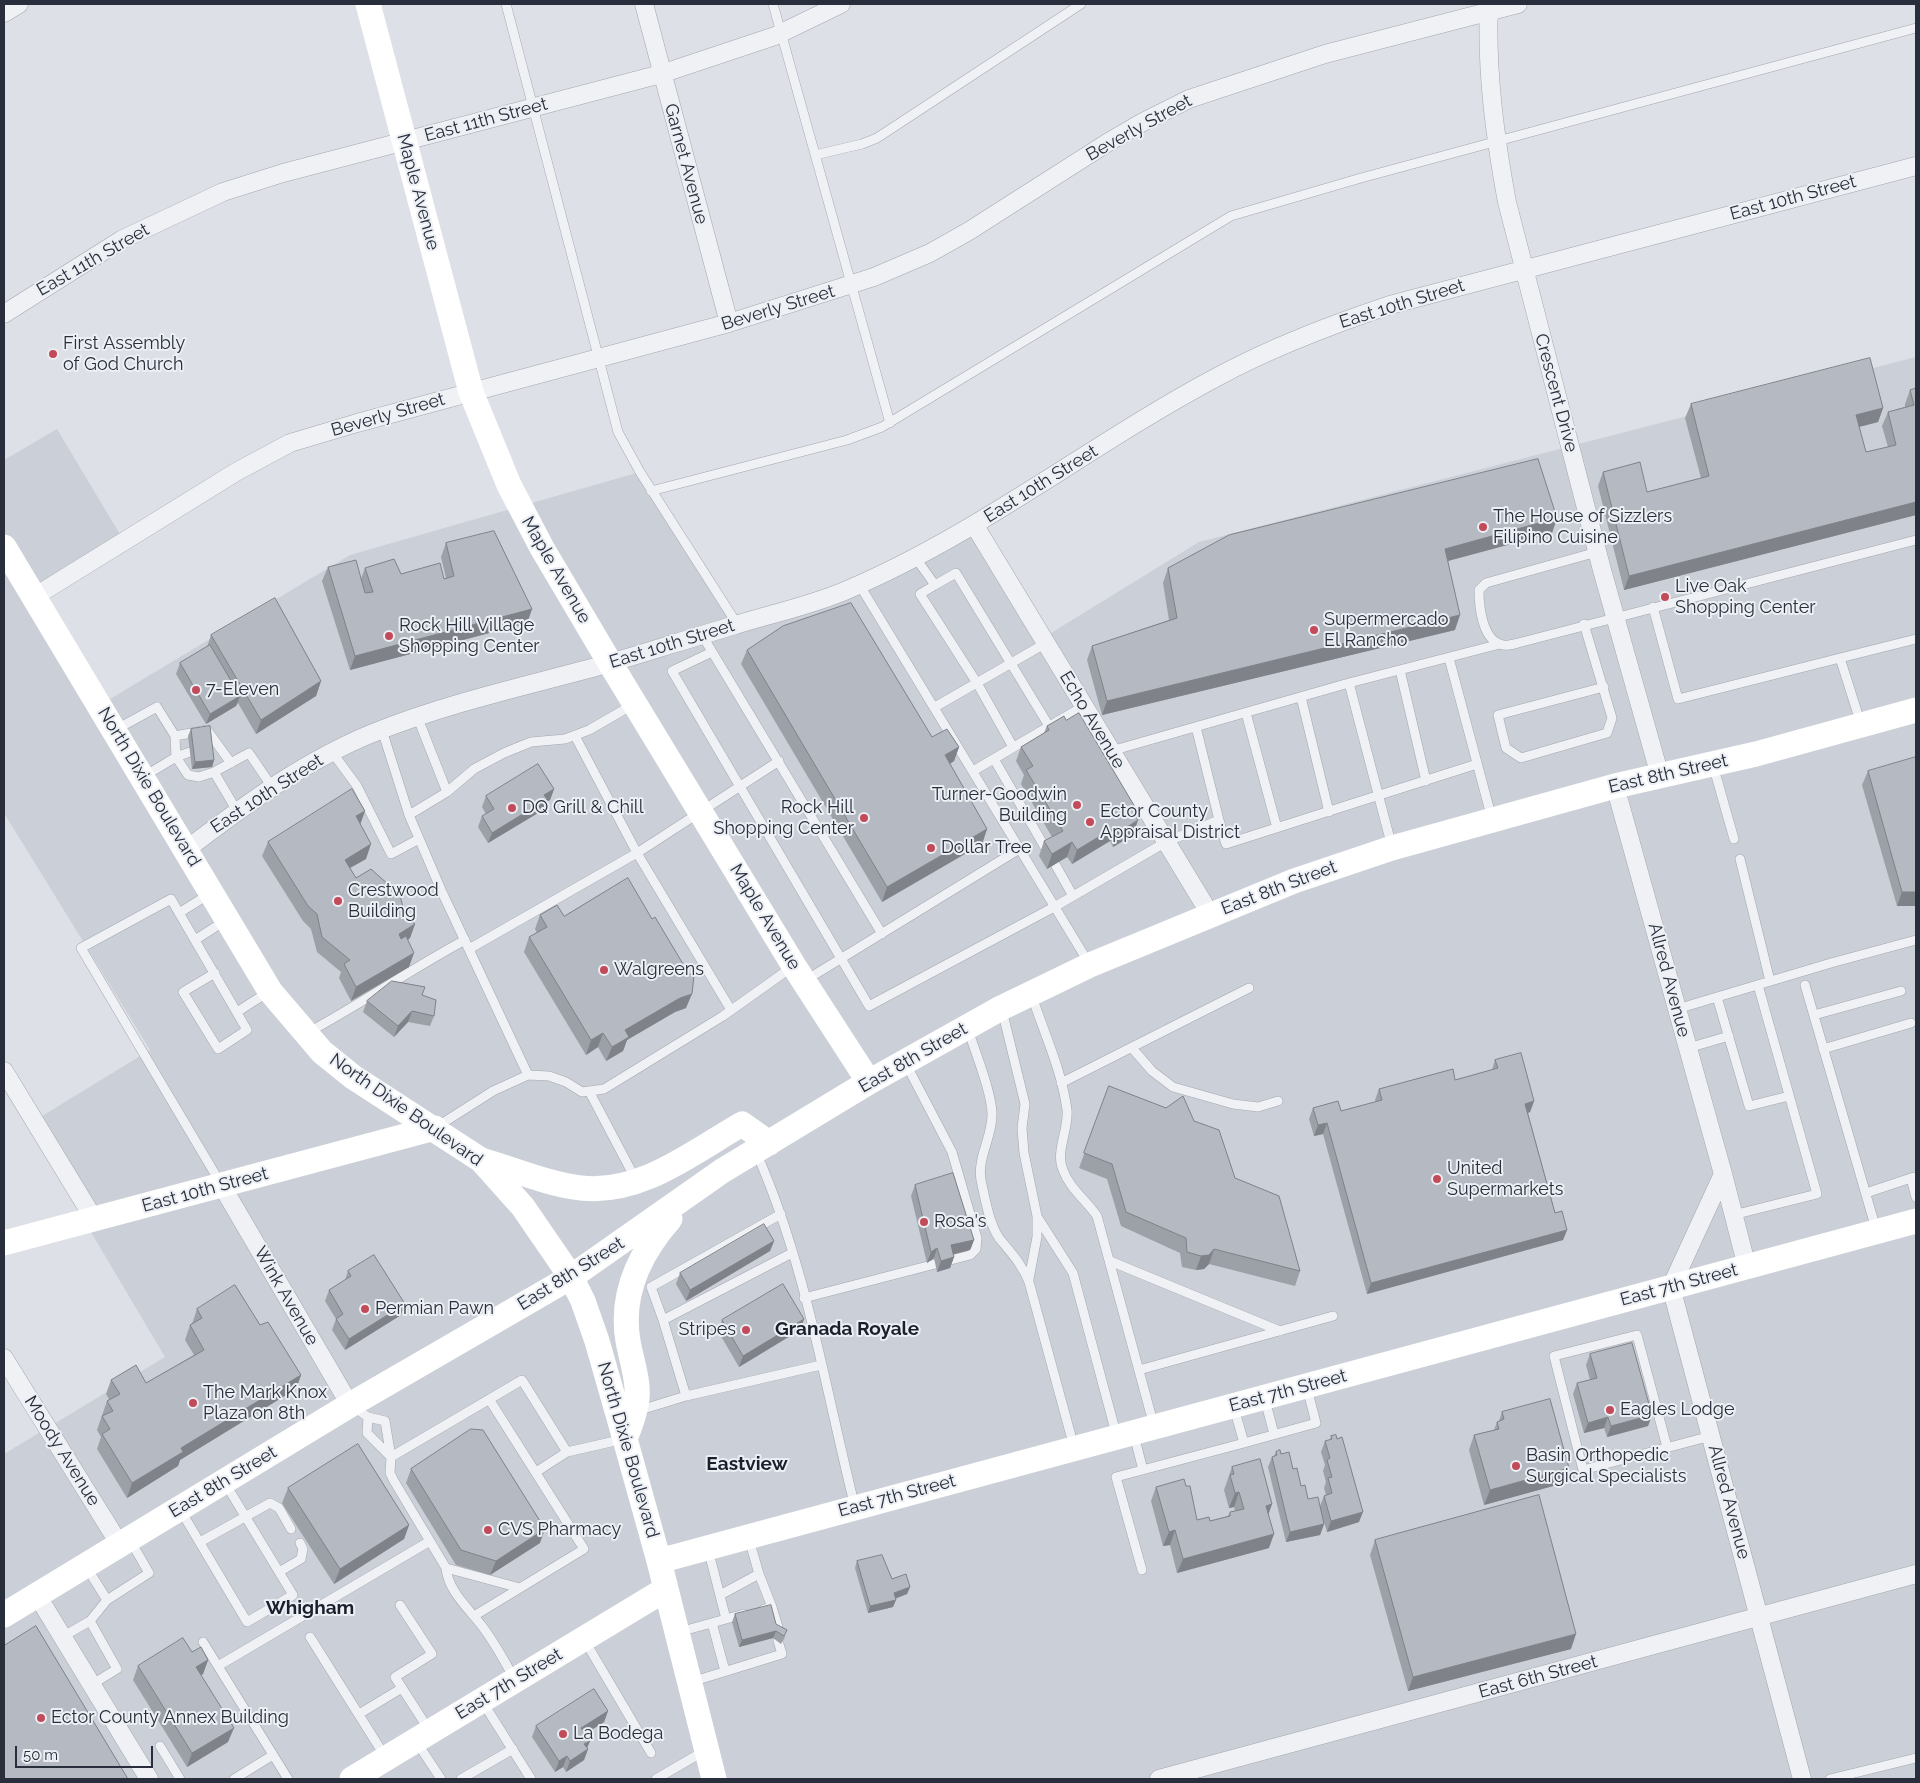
<!DOCTYPE html>
<style>
body{margin:0}
#map{position:relative;width:1920px;height:1783px;overflow:hidden;background:#dde0e6;font-family:Raleway,sans-serif}
canvas{display:block}
.frame{position:absolute;inset:0;border:5px solid #282e3b;pointer-events:none}
.scale{position:absolute;left:15px;top:1746px;width:138px;height:22px;box-sizing:border-box;border:2px solid #282e3b;border-top:0;padding-left:6px;font-size:15px;line-height:18px;white-space:nowrap;color:#282e3b;-webkit-text-stroke:4px #eceff4;paint-order:stroke}
</style>
<div id="map">
<canvas width="1920" height="1783"></canvas>
<div class="frame"></div>
<div class="scale">50 m</div>
</div>
<script>
const c = document.querySelector('canvas').getContext('2d');
c.lineJoin = 'round';
function fill(path, color) { c.fillStyle = color; c.fill(path, 'evenodd'); }
function stroke(path, color, width, dash) { c.strokeStyle = color; c.lineWidth = width; c.lineCap = dash ? 'butt' : 'round'; c.setLineDash(dash || []); c.stroke(path); }
function label(font, color, halo, rows, align = 'center') {
  c.font = font + ' Raleway,sans-serif'; c.lineWidth = 4; c.setLineDash([]); c.textBaseline = 'middle'; c.strokeStyle = halo; c.fillStyle = color; for (const [text, x, y, turn = 0] of rows) {
    c.save(); c.translate(x, y); c.rotate((+turn || 0) * Math.PI / 180); c.textAlign = isNaN(turn) ? turn : align; if (halo) c.strokeText(text, 0, 0); c.fillText(text, 0, 0); c.restore();
  }
}
fill(new Path2D(`
 M1916 357V1779H4V1454L165 1357 85 1222 34 1121 150 1050 4 813V460L57 429 124 541 34 597 100 705 350 555 640 472 734 625 790 610 975 526 1043 638 1199 542Z`), '#cbcfd7');
const lane = new Path2D(`
 M506 4 618 432 640 472 737 624
 M773 4 890 423
 M815 155 862 144 877 138 1081 4
 M651 491 847 440 882 427 1231 216 1361 178 1916 28
 M1597 552 1486 583 1479 590C1479 606 1482 641 1503 645 1507 646 1514 644 1518 643L1916 540
 M915 557 935 585 920 594 977 683 1013 747
 M859 584 1090 965
 M935 585 956 573 1049 726
 M1653 607 1678 699 1840 658 1861 724
 M1584 624 1612 718 1607 733 1521 758 1506 748 1498 715 1604 687
 M702 635 882 934
 M712 652 672 671 869 1006 1056 906 1166 842 1219 820 1196 727
 M1449 658 1492 819
 M1840 658 1916 639
 M1400 670 1426 781
 M1349 683 1392 847
 M1301 697 1329 812
 M935 707 1046 643
 M1246 713 1277 828
 M417 716 447 792
 M115 730 157 707 175 736 176 757 143 777
 M382 730 409 815 442 892 528 1075 549 1076 566 1082 582 1092 604 1089 723 1016 792 967
 M175 736 207 730 231 763
 M575 736 637 853 779 761
 M1111 751 1349 683 1500 644
 M190 752 176 757 188 775 199 777 214 772
 M332 752 357 786 391 854 419 839
 M994 759 1047 851
 M1713 765 1734 839
 M973 771 1084 706
 M237 811 214 772 249 753 272 787
 M409 815 447 792 474 769 504 753 531 742 565 739 589 730 634 704
 M1219 820 1226 844 1477 764
 M1740 859 1770 981
 M1055 864 1073 896
 M179 913 211 893
 M195 940 226 920
 M469 949 637 853 731 1010
 M215 973 183 992 218 1049 247 1030 171 899 81 948 221 1184
 M806 980 1021 848
 M1805 985 1876 1229
 M1032 996C1044 1033 1062 1071 1067 1110 1069 1129 1055 1152 1063 1170 1070 1189 1086 1200 1097 1216L1154 1426
 M1717 997 1749 1106 1789 1096
 M1677 1009 1831 963 1916 940
 M1002 1010 1025 1104 1022 1128 1024 1153 1037 1216V1237L1029 1279
 M237 1012 268 992
 M1814 1015 1901 991
 M968 1029C975 1052 991 1090 992 1113 993 1136 977 1157 981 1180 985 1198 989 1223 999 1238 1011 1253 1022 1264 1029 1282L1074 1447
 M307 1033C361 1004 411 969 465 940
 M1132 1048 1152 1071 1173 1087 1233 1104 1258 1107 1278 1101
 M1688 1048 1729 1036
 M1823 1049 1911 1023
 M1061 1083 1249 988
 M589 1091 636 1180
 M435 1128 493 1091 528 1075
 M756 1152C806 1264 825 1388 855 1507
 M1916 1177 1911 1178 1916 1197
 M1866 1193 1911 1178
 M1733 1215 1817 1194 1758 985
 M1038 1218 1073 1273 1117 1437
 M792 1253 663 1320 686 1396 821 1365
 M1110 1261 1280 1331
 M804 1298 970 1255 976 1249 977 1238 952 1152 906 1064
 M663 1320 651 1287 781 1214
 M1139 1370 1333 1316
 M1265 1400 1274 1434
 M352 1406 368 1417 385 1421 391 1457 390 1473 394 1481 446 1568C448 1591 469 1609 482 1626 495 1643 505 1662 515 1680
 M637 1411 686 1396
 M368 1417 367 1433 391 1457
 M1134 1435 1143 1470
 M1244 1443 1316 1423 1307 1388
 M1667 1447 1637 1335 1554 1356 1583 1470 1711 1436
 M391 1457 522 1380 567 1452 624 1439
 M536 1472 567 1452
 M181 1511 247 1622 293 1595 225 1483
 M200 1542 270 1503 279 1508 291 1529
 M708 1549 726 1619
 M87 1568 107 1600
 M446 1568 520 1588
 M1142 1570 1116 1477 1244 1443 1234 1408
 M279 1572 301 1559 303 1549 300 1543
 M759 1574 772 1607
 M720 1595 759 1574 749 1539
 M400 1605 432 1654 395 1677 429 1730
 M764 1609 772 1607 780 1634
 M474 1616 584 1549 489 1399
 M90 1621 117 1669 91 1685
 M712 1623 725 1671
 M679 1632 744 1614
 M62 1637 90 1621 107 1600 149 1573 130 1540
 M310 1637 386 1758
 M585 1641 651 1753
 M203 1642 288 1779
 M218 1666 430 1541
 M691 1682 782 1654 778 1641
 M482 1701 531 1779
 M359 1714 402 1688
 M416 1741 441 1779
 M160 1746 180 1779
 M234 1779 273 1755
 M461 1779 513 1749
 M656 1779 706 1750
 M1830 1779 1916 1758`);
const street = new Path2D(`
 M644 4 729 323
 M1489 4C1486 71 1495 137 1507 202L1602 570 1660 776
 M4 13 19 4
 M4 314 121 240 223 192 283 173 661 74 775 36 841 4
 M975 526 1210 914
 M34 597 236 472 290 443 357 423 729 323 874 277 930 253 969 231 1107 143 1143 122 1189 99 1325 54 1518 4
 M1615 786 1723 1174 1671 1287 1802 1779
 M187 849C245 805 304 761 373 733 450 702 531 685 610 663 651 651 691 638 732 626 770 614 810 606 847 590 979 534 1091 444 1217 377 1272 347 1331 325 1390 305L1916 166
 M4 1071 94 1219
 M1723 1174 1747 1267
 M222 1186 350 1405
 M4 1358 120 1545
 M37 1595 149 1779
 M1159 1779 1916 1574`);
stroke(lane, '#a3a7af', 10);
stroke(street, '#a3a7af', 19);
stroke(lane, '#eff1f5', 9);
stroke(street, '#eff1f5', 18);
stroke(new Path2D(`
 M368 4 471 392 509 485 542 548 610 663 794 966 869 1082
 M4 547 270 991 322 1052 353 1077 481 1160 523 1207 571 1277 583 1301 597 1341 625 1439 659 1561 714 1779
 M481 1160C513 1169 547 1184 581 1188 641 1195 693 1152 742 1124L769 1143
 M4 1243 435 1128
 M625 1439C630 1426 636 1412 637 1398 639 1381 631 1359 628 1341 620 1294 640 1253 670 1219
 M659 1561 1916 1221
 M4 1615 350 1405 571 1277 722 1171 869 1082 1001 1008 1090 965 1294 881 1392 848 1615 786 1756 754 1916 710
 M352 1779 666 1589`), '#fff', 25);
fill(new Path2D(`
 M1916 388V515L1624 590 1598 486 1603 472 1647 492 1701 478 1685 418 1691 404 1883 408 1878 422 1859 427 1866 452 1888 447 1882 426 1888 412 1905 407V404L1910 390Z
 M1557 518 1552 533 1448 561 1455 630 1102 715 1087 660 1092 646 1169 620 1163 583 1168 568Z
 M446 543 532 609 527 623 350 670 322 581 328 567 361 579 365 568 401 574 444 579 446 578 441 557Z
 M211 635 321 681 316 696 256 734 238 703 236 706 206 724 176 674 180 663 207 647Z
 M747 650 932 737 959 747 954 761 950 764 987 829 982 844 882 902 741 664Z
 M1066 720 1138 812 1136 818 1138 820 1133 835 1113 847 1110 841 1072 864 1067 857 1047 869 1039 856 1044 841 1052 837 1021 784 1024 775 1016 761 1021 747 1044 733 1047 726Z
 M191 729 214 760 212 767 192 769 188 736Z
 M1868 771 1916 906H1897L1862 785Z
 M554 789 550 800 546 802 543 810 488 843 478 827 482 816 486 814 482 807 486 796Z
 M365 811 360 824 366 859 350 868 356 878 415 924 410 938 408 940 409 967 351 1001 339 978 341 972 317 952 311 929 303 921 262 856 268 842Z
 M540 915 564 916 686 1008 675 1012 627 1040 623 1051 606 1061 598 1047 586 1055 524 952 529 937 537 933 535 929Z
 M422 995 434 1016 430 1026 408 1022 394 1037 363 1012 367 1001Z
 M1495 1060 1534 1101 1530 1112 1528 1113 1555 1213 1567 1230 1563 1240 1367 1294 1323 1134 1314 1136 1309 1119 1313 1108 1341 1111 1376 1102 1375 1100 1379 1089 1455 1080 1492 1070Z
 M1109 1086 1235 1178 1300 1271 1295 1286 1209 1264 1204 1269 1196 1270 1182 1267 1180 1253 1121 1226 1107 1179 1079 1168Z
 M915 1185 974 1240 970 1250 953 1254 954 1257 950 1268 937 1272 934 1258 927 1263 911 1196Z
 M774 1241 770 1251 686 1301 676 1284 680 1273Z
 M348 1271 401 1315 345 1350 332 1330 336 1319 325 1301 329 1290 345 1280Z
 M197 1309 260 1325 301 1375 296 1389 180 1460 178 1466 127 1498 97 1449 101 1437 97 1430 107 1401 109 1399 106 1394 111 1380 146 1383 194 1355 185 1340 190 1325 192 1324Z
 M804 1319 800 1330 739 1367 718 1331 722 1320Z
 M1590 1354 1652 1415 1648 1426 1607 1437 1604 1428 1584 1433 1573 1394 1577 1383 1590 1380 1586 1365Z
 M1502 1412 1564 1483 1484 1505 1469 1450 1474 1435 1494 1430 1497 1422 1499 1421Z
 M1331 1436 1359 1522 1327 1532 1321 1512 1324 1524 1320 1535 1286 1542 1268 1467 1272 1457 1274 1456 1276 1452 1281 1454 1293 1469 1308 1499 1320 1506 1324 1496 1326 1495 1324 1488 1326 1482 1323 1471 1325 1465 1321 1452 1325 1441 1330 1440Z
 M1232 1467 1272 1504 1268 1515 1269 1548 1177 1573 1170 1545 1163 1546 1151 1501 1156 1487 1197 1520 1210 1521 1228 1516 1230 1512 1235 1511 1234 1507 1229 1508 1224 1490Z
 M411 1469 540 1543 490 1575 456 1565 406 1483Z
 M288 1488 409 1525 404 1539 334 1584 282 1503Z
 M1375 1540 1571 1649 1408 1691 1370 1555Z
 M857 1561 892 1579 910 1587 907 1594 896 1598 893 1607 868 1613 855 1568Z
 M735 1614 776 1624 785 1637 781 1644 773 1638 739 1647 732 1622Z
 M192 1652 208 1660 203 1674 201 1675 228 1742 187 1767 133 1680 138 1666Z
 M608 1711 604 1722 585 1734 590 1741 587 1748 588 1749 584 1760 566 1772 563 1767 555 1772 532 1737 536 1726Z`), '#9ca0a7');
fill(new Path2D(`
 M1883 408 1878 422 1851 429 1856 415Z
 M1916 502V515L1624 590 1629 576Z
 M1557 518 1552 533 1440 563 1445 549Z
 M532 609 527 623 350 670 355 656Z
 M1460 615 1455 630 1102 715 1107 701Z
 M321 681 316 696 256 734 261 720Z
 M240 696 236 706 206 724 210 714Z
 M959 747 954 761 940 770 945 755Z
 M214 760 212 767 192 769 195 762Z
 M554 789 550 800 546 802 543 810 488 843 492 833 544 795Z
 M365 811 360 825 356 816Z
 M1138 812 1135 823 1138 820 1133 835 1113 847 1118 833 1135 814Z
 M1115 827 1110 841 1072 864 1077 850Z
 M987 829 982 844 882 902 887 887Z
 M1072 842 1067 857 1047 869 1052 854Z
 M371 844 366 859 339 874 345 860Z
 M1902 892H1916V906H1897Z
 M415 924 410 938 394 949 399 934Z
 M414 953 409 967 351 1001 356 987Z
 M692 994 686 1008 675 1012 627 1040 623 1051 606 1061 612 1047 625 1030 680 998Z
 M412 1011 408 1022 394 1037 398 1026Z
 M603 1033 598 1047 586 1055 591 1040Z
 M1534 1101 1530 1112 1521 1115 1525 1104Z
 M1327 1123 1323 1134 1314 1136 1318 1125Z
 M1567 1230 1563 1240 1367 1294 1371 1283Z
 M974 1240 970 1250 947 1256 951 1245Z
 M774 1241 770 1251 686 1301 690 1290Z
 M937 1248 934 1258 927 1263 931 1252Z
 M1214 1249 1209 1264 1204 1269 1196 1270 1201 1256Z
 M954 1257 950 1268 937 1272 941 1261Z
 M405 1304 401 1315 345 1350 349 1339Z
 M804 1319 800 1330 739 1367 743 1356Z
 M301 1375 296 1389 180 1460 178 1466 127 1498 132 1483 181 1448Z
 M1652 1415 1648 1426 1607 1437 1611 1426Z
 M1608 1417 1604 1428 1584 1433 1588 1423Z
 M1569 1468 1564 1483 1484 1505 1490 1490Z
 M1239 1492 1234 1507 1229 1508 1235 1493Z
 M1272 1504 1267 1518 1266 1506Z
 M1363 1512 1359 1522 1327 1532 1331 1521Z
 M1324 1524 1320 1535 1286 1542 1290 1532Z
 M409 1525 404 1539 334 1584 340 1569Z
 M545 1529 540 1543 490 1575 496 1561Z
 M1175 1530 1170 1545 1163 1546 1169 1532Z
 M1274 1534 1269 1548 1177 1573 1183 1559Z
 M910 1587 907 1594 892 1600 894 1593Z
 M896 1600 893 1607 868 1613 870 1606Z
 M776 1631 773 1638 739 1647 742 1640Z
 M1576 1634 1571 1649 1408 1691 1413 1677Z
 M208 1660 203 1674 191 1681 196 1667Z
 M608 1711 604 1722 577 1739 581 1728Z
 M234 1728 228 1742 187 1767 192 1753Z
 M590 1741 586 1750 588 1749 584 1760 566 1772 570 1761 584 1744Z
 M567 1756 563 1767 555 1772 559 1761Z`), '#7f8288');
const building = new Path2D(`
 M1870 358 1883 408 1856 415 1866 452 1896 445 1888 412 1914 405 1910 390 1916 388V502L1629 576 1603 472 1640 462 1647 492 1709 476 1691 404Z
 M1538 459 1557 518 1445 549 1460 615 1107 701 1092 646 1177 618 1168 568 1229 535Z
 M494 531 532 609 355 656 328 567 356 560 365 593 373 592 365 568 394 559 401 574 440 563 444 579 454 576 446 543Z
 M275 598 321 681 261 720 211 635Z
 M851 603 932 737 947 729 959 747 945 755 987 829 887 887 747 650 783 626Z
 M210 645 240 696 210 714 180 663Z
 M1079 713 1138 812 1135 814 1138 820 1118 833 1115 827 1077 850 1072 842 1052 854 1044 841 1063 831 1026 770 1033 766 1021 747 1049 730 1047 726 1064 716 1066 720Z
 M210 726 214 760 195 762 191 729Z
 M1916 757V892H1902L1868 771Z
 M538 764 554 789 544 795 547 799 492 833 482 816 494 809 486 796Z
 M352 789 365 811 356 816 371 844 345 860 356 878 371 869 400 895 405 916 415 924 399 934 401 939 406 936 414 953 356 987 344 964 350 960 322 937 317 914 308 906 268 842Z
 M628 878 652 919 655 917 689 974 694 975 692 994 680 998 625 1030 629 1037 612 1047 603 1033 591 1040 529 937 547 927 540 915 557 905 564 916Z
 M392 981 425 987 422 995 436 1000 434 1016 412 1011 398 1026 367 1001Z
 M1521 1053 1534 1101 1525 1104 1555 1213 1562 1211 1567 1230 1371 1283 1327 1123 1318 1125 1313 1108 1338 1101 1341 1111 1382 1100 1379 1089 1453 1069 1455 1080 1498 1068 1495 1060Z
 M1109 1086 1166 1108 1183 1096 1194 1121 1219 1130 1235 1178 1279 1196 1300 1271 1214 1249 1209 1255 1201 1256 1187 1252 1186 1238 1126 1212 1112 1164 1084 1153Z
 M953 1173 974 1240 951 1245 954 1257 941 1261 937 1248 931 1252 915 1185Z
 M764 1224 774 1241 690 1290 680 1273Z
 M374 1255 405 1304 349 1339 336 1319 343 1314 329 1290 351 1276 348 1271Z
 M783 1284 804 1319 743 1356 722 1320Z
 M235 1285 260 1325 268 1322 301 1375 181 1448 183 1452 132 1483 102 1434 110 1429 102 1416 113 1411 107 1401 120 1394 111 1380 136 1365 146 1383 204 1350 190 1325 202 1318 197 1309Z
 M1632 1343 1652 1415 1611 1426 1608 1417 1588 1423 1577 1383 1597 1378 1590 1354Z
 M1550 1399 1569 1468 1490 1490 1474 1435 1499 1429 1497 1422 1504 1419 1502 1412Z
 M471 1429 483 1430 545 1529 496 1561 461 1550 411 1469Z
 M1336 1435 1337 1439 1342 1437 1363 1512 1331 1521 1324 1496 1332 1493 1328 1478 1332 1477 1327 1460 1330 1458 1325 1441 1332 1439 1331 1436Z
 M358 1444 409 1525 340 1569 288 1488Z
 M1280 1450 1281 1454 1289 1452 1293 1469 1297 1468 1301 1486 1305 1485 1308 1499 1318 1497 1324 1524 1290 1532 1272 1457 1277 1455 1276 1452Z
 M1260 1459 1272 1504 1266 1506 1274 1534 1183 1559 1175 1530 1169 1532 1156 1487 1184 1479 1186 1486H1190L1197 1520 1209 1517 1210 1521 1230 1516V1512L1244 1509 1239 1492 1235 1493 1230 1475 1234 1474 1232 1467Z
 M1539 1495 1576 1634 1413 1677 1375 1540Z
 M882 1555 892 1579 906 1574 910 1587 894 1593 896 1600 870 1606 857 1561Z
 M771 1605 776 1624 787 1630 784 1636 776 1631 742 1640 735 1614Z
 M36 1626 128 1779H4V1646Z
 M183 1638 192 1652 201 1647 208 1660 196 1667 234 1728 192 1753 138 1666Z
 M594 1689 608 1711 581 1728 590 1741 584 1744 588 1749 570 1761 567 1756 559 1761 536 1726Z`);
fill(building, '#b5bac2');
stroke(building, '#7f8288', 1);
for (const [x, y, r, color] of [
 [53,354,5,"#c34a59"],
 [1483,527,5,"#c34a59"],
 [1665,597,5,"#c34a59"],
 [1314,630,5,"#c34a59"],
 [389,636,5,"#c34a59"],
 [196,690,5,"#c34a59"],
 [1077,805,5,"#c34a59"],
 [512,808,5,"#c34a59"],
 [864,818,5,"#c34a59"],
 [1090,822,5,"#c34a59"],
 [931,848,5,"#c34a59"],
 [338,901,5,"#c34a59"],
 [604,970,5,"#c34a59"],
 [1437,1179,5,"#c34a59"],
 [924,1222,5,"#c34a59"],
 [365,1309,5,"#c34a59"],
 [746,1330,5,"#c34a59"],
 [193,1403,5,"#c34a59"],
 [1610,1410,5,"#c34a59"],
 [1516,1466,5,"#c34a59"],
 [488,1530,5,"#c34a59"],
 [41,1718,5,"#c34a59"],
 [563,1734,5,"#c34a59"]
]) { const dot = new Path2D(); dot.arc(x, y, r, 0, 2 * Math.PI); c.fillStyle = color; c.fill(dot); stroke(dot, '#eceff4', 2); }
label('18px', '#282e3b', '#eceff4', [
 ["East 11th Street",486,120,-15],
 ["Beverly Street",1139,128,-29],
 ["Garnet Avenue",686,164,75],
 ["Maple Avenue",418,192,75],
 ["East 10th Street",1793,198,-15],
 ["East 11th Street",93,260,-30],
 ["East 10th Street",1402,304,-17],
 ["Beverly Street",778,308,-17],
 ["Crescent Drive",1556,393,75],
 ["Beverly Street",388,415,-16],
 ["East 10th Street",1041,484,-32],
 ["Maple Avenue",556,570,60],
 ["East 10th Street",672,644,-17],
 ["Echo Avenue",1092,720,59],
 ["East 8th Street",1668,774,-13],
 ["North Dixie Boulevard",149,787,59],
 ["East 10th Street",267,794,-33],
 ["East 8th Street",1279,888,-21],
 ["Maple Avenue",765,917,59],
 ["Allred Avenue",1669,980,75],
 ["East 8th Street",913,1058,-30],
 ["North Dixie Boulevard",406,1110,35],
 ["East 10th Street",205,1190,-15],
 ["East 8th Street",571,1274,-32],
 ["East 7th Street",1679,1285,-15],
 ["Wink Avenue",286,1296,60],
 ["East 7th Street",1288,1391,-15],
 ["North Dixie Boulevard",628,1450,74],
 ["Moody Avenue",62,1451,58],
 ["East 8th Street",223,1482,-31],
 ["East 7th Street",897,1496,-15],
 ["Allred Avenue",1729,1502,75],
 ["East 6th Street",1538,1677,-15],
 ["East 7th Street",509,1684,-31]
]);
label('18px', '#282e3b', '#eceff4', [
 ["First Assembly",63,344],
 ["of God Church",63,365],
 ["The House of Sizzlers",1493,517],
 ["Filipino Cuisine",1493,538],
 ["Live Oak",1675,587],
 ["Shopping Center",1675,608],
 ["Supermercado",1324,620],
 ["El Rancho",1324,641],
 ["Rock Hill Village",399,626],
 ["Shopping Center",399,647],
 ["7-Eleven",206,690],
 ["Turner-Goodwin",1067,795,"right"],
 ["Building",1067,816,"right"],
 ["DQ Grill & Chill",522,808],
 ["Rock Hill",854,808,"right"],
 ["Shopping Center",854,829,"right"],
 ["Ector County",1100,812],
 ["Appraisal District",1100,833],
 ["Dollar Tree",941,848],
 ["Crestwood",348,891],
 ["Building",348,912],
 ["Walgreens",614,970],
 ["United",1447,1169],
 ["Supermarkets",1447,1190],
 ["Rosa's",934,1222],
 ["Permian Pawn",375,1309],
 ["Stripes",736,1330,"right"],
 ["The Mark Knox",203,1393],
 ["Plaza on 8th",203,1414],
 ["Eagles Lodge",1620,1410],
 ["Basin Orthopedic",1526,1456],
 ["Surgical Specialists",1526,1477],
 ["CVS Pharmacy",498,1530],
 ["Ector County Annex Building",51,1718],
 ["La Bodega",573,1734]
], 'left');
label('bold 19px', '#1a202c', '#eceff4', [
 ["Granada Royale",847,1329],
 ["Eastview",747,1464],
 ["Whigham",310,1608]
]);
</script>
